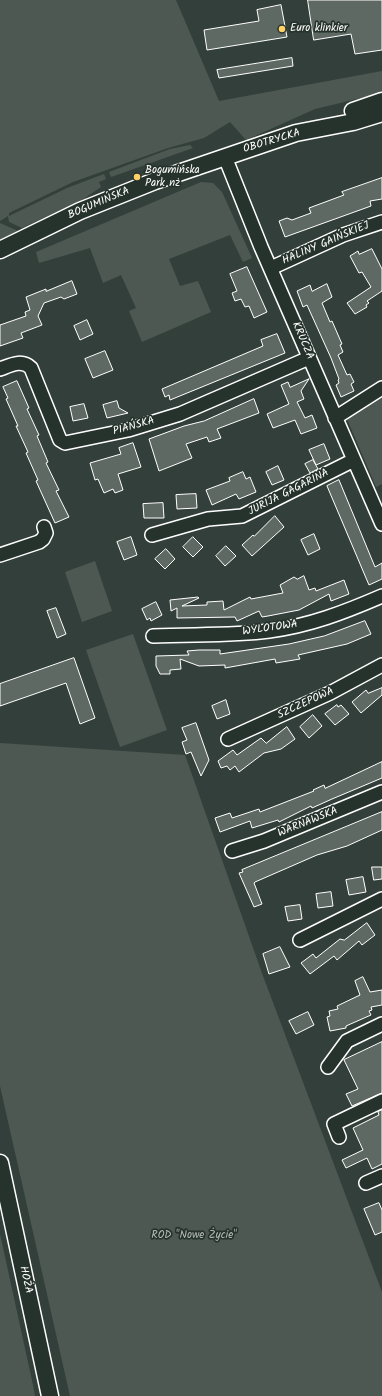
<!DOCTYPE html>
<meta charset="utf-8">
<style>
body{margin:0}
canvas{display:block;background:#333f3a}
</style>
<canvas width="382" height="1396"></canvas>
<script>
const c = document.querySelector('canvas').getContext('2d');
c.lineJoin = 'round';
function fill(path, color) { c.fillStyle = color; c.fill(path, 'evenodd'); }
function stroke(path, color, width, dash) { c.strokeStyle = color; c.lineWidth = width; c.lineCap = dash ? 'butt' : 'round'; c.setLineDash(dash || []); c.stroke(path); }
function label(font, color, halo, rows, align = 'center') {
  c.font = font + ' Kalam,sans-serif'; c.lineWidth = 3.5; c.setLineDash([]); c.textBaseline = 'middle'; c.strokeStyle = halo; c.fillStyle = color; for (const [text, x, y, turn = 0] of rows) {
    c.save(); c.translate(x, y); c.rotate((+turn || 0) * Math.PI / 180); c.textAlign = isNaN(turn) ? turn : align; if (halo) c.strokeText(text, 0, 0); c.fillText(text, 0, 0); c.restore();
  }
}
fill(new Path2D(`
 M0 0H176L219 101 382 71V93L315 109 246 140 230 122 204 138 168 148 73 182 9 213V216L67 188 104 174 106 179 99 182 101 187 82 200 22 228 9 222 8 216 0 221Z
 M190 145 193 148 111 177 109 172 170 149Z
 M201 182 213 183 222 192 252 258 243 262 230 235 169 259 180 286 198 281 211 312 142 342 129 311 136 308 121 275 103 283 90 248 39 263 36 252Z
 M0 223 18 231 0 240Z
 M382 396V484L376 487 347 419Z
 M95 561 112 611 82 622 65 572Z
 M133 634 167 730 120 747 86 650Z
 M0 743 185 755 263 976 382 1292V1396H70L0 1086Z
 M0 1234 33 1385 35 1396H0Z`), '#4d5853');
const building = new Path2D(`
 M308 0H382V50L355 54 351 34 314 40Z
 M281 5 287 37 207 50 204 30 259 21 257 10Z
 M292 58 293 66 219 78 217 70Z
 M382 178V199L370 201 371 206 285 237 279 221 287 218 292 220 311 213 309 208 344 195 342 192Z
 M372 249 382 269V291L367 301 369 303 366 305 367 307 355 314 347 303 371 287 362 272 359 273 350 256 358 251 359 254Z
 M247 267 267 312 254 318 249 306 245 307 241 299 235 301 232 293 237 291 230 274Z
 M72 281 77 294 64 299 61 297 44 303 38 316 42 325 21 333 23 338 0 346V325L26 316 25 312 30 310 26 297 46 289V291Z
 M327 284 332 297 322 303 330 322 332 321 342 344 340 345 343 352 338 355 347 375 350 374 354 382 351 384 354 391 341 397 336 385 339 383 338 380 339 379 331 358 307 305 303 307 297 291 310 285 312 291Z
 M87 320 93 334 80 340 74 326Z
 M277 334 285 353 170 400 169 395 165 397 162 389 263 346 261 340Z
 M105 351 113 370 93 378 85 359Z
 M309 379 301 391 304 399 297 402 305 418 312 415 317 428 301 434 295 420 273 428 267 414 289 404 281 385 288 382 290 387Z
 M17 381 29 408 27 409 39 435 37 436 48 462 46 463 59 490 56 491 69 517 55 523 36 481 38 480 26 453 28 452 16 426H18L6 399 8 398 3 387Z
 M254 399 259 413 217 429 221 438 209 442 207 437 186 444 192 458 159 471 149 439 184 426 204 421Z
 M117 401 119 408 128 413 107 418 103 405Z
 M84 404 88 418 73 421 70 407Z
 M133 443 141 467 118 474 123 490 115 493 113 489 104 493 98 479 95 480 90 463 121 454 119 448Z
 M324 444 330 459 316 465 309 450Z
 M313 460 318 469 310 473 305 464Z
 M278 466 284 480 272 485 266 472Z
 M243 472 246 479 250 477 256 492 239 499 236 494 212 505 206 490 230 481 229 478Z
 M339 480 375 567 382 563V579L369 585 327 486Z
 M196 494 197 508 177 509 176 495Z
 M163 503 164 518H144L143 504Z
 M275 516 284 527 252 556 242 545 253 535 254 536Z
 M314 534 320 549 308 555 301 540Z
 M131 537 137 555 124 560 117 542Z
 M193 537 203 547 193 557 183 547Z
 M226 546 236 556 225 566 216 556Z
 M166 549 175 559 165 569 155 559Z
 M304 576 309 590 315 588 316 591 344 580 349 594 331 601 329 594 299 610 268 616 262 617 259 611 237 621 235 617 177 618V608L171 611 170 600 198 597 199 598 182 606 207 605V602L223 601 224 610 250 597 251 599 283 593 280 585 294 577 297 579Z
 M156 602 162 615 151 621 150 618 147 620 142 609Z
 M56 608 66 634 57 638 47 611Z
 M365 621 371 634 347 644 298 655 300 659 276 663 275 659 225 668V665L199 666 180 659 181 669 170 670V674H160L156 666V656L189 655 187 651 199 650H220V654L289 644 324 636Z
 M74 658 95 718 80 724 66 683 0 706V684Z
 M382 688V695L361 713 352 702 366 690 368 693Z
 M226 700 230 714 217 719 212 706Z
 M337 705 338 707 341 705 349 714 335 725 325 714Z
 M313 715 322 726 309 738 300 727Z
 M196 723 209 760 201 776 191 752 186 754 182 742 187 740 182 728Z
 M287 727 295 739 281 749 264 753 239 772 235 766 230 770 227 766 221 768 218 761 233 750 237 755 261 738 266 743Z
 M382 762V778L332 799 312 808 311 806 279 822 278 820 252 828 250 821 220 832 215 818 230 813 232 818 259 809 260 812 314 791 313 790 324 785 325 788Z
 M382 812V830L347 846 317 855 255 882 254 883 262 904 254 907 239 873 243 872 242 870Z
 M372 867H382V879L374 880Z
 M363 877 366 892 349 895 346 880Z
 M331 892 333 906 318 908 316 894Z
 M300 905 302 919 288 921 285 907Z
 M367 923 375 935 362 945 359 941 337 960 334 956 310 974 301 963 313 954 316 958 340 939 344 940Z
 M280 947 290 967 269 974 263 954Z
 M363 977 370 992 382 990V1005L371 1007 372 1010 369 1011 371 1015 346 1026V1028L330 1031 327 1017 330 1016 329 1011 338 1009 337 1006 360 995 355 981Z
 M308 1012 314 1025 296 1034 289 1021Z
 M382 1042V1093L352 1106 346 1094 358 1089 344 1060Z
 M382 1110V1164L372 1169 367 1158 346 1168 342 1160 363 1150 353 1128 379 1115 378 1112Z
 M379 1203 382 1210V1232L375 1235 364 1209Z`);
fill(building, '#5f6964');
stroke(building, '#fff', 1);
const minor = new Path2D(`
 M225 157 261 247 382 524
 M271 268 343 235 382 222
 M0 369C11 365 22 359 31 368L60 440 65 443 128 430 180 414 309 358
 M335 418 382 388
 M152 535 208 519 242 516 354 460
 M0 555 39 542 43 539 46 533 44 527
 M153 636C192 634 231 636 269 631 309 626 345 612 382 596
 M228 739 330 693 382 665
 M232 851 264 841 382 792
 M300 940 382 899
 M328 1067 347 1041 382 1024
 M339 1137 334 1124 382 1101
 M366 1183 382 1176`);
const tertiary = new Path2D(`
 M353 111 382 101
 M0 250 80 211 155 181 296 133 353 122 382 113
 M0 1163 50 1396`);
stroke(minor, '#fff', 16);
stroke(tertiary, '#fff', 19);
stroke(minor, '#26332d', 13);
stroke(tertiary, '#26332d', 16);
for (const [x, y, r, color] of [
 [282,29,4,"#ffd166"],
 [137,177,4,"#ffd166"]
]) { const dot = new Path2D(); dot.arc(x, y, r, 0, 2 * Math.PI); c.fillStyle = color; c.fill(dot); stroke(dot, '#26332d', 1.5); }
label('11px', '#fff', '#26332d', [
 ["Euro klinkier",290,29],
 ["Bogumińska",145,171],
 ["Park nż",145,184]
], 'left');
label('11px', '#fff', '#26332d', [
 ["OBOTRYCKA",272,142,-17],
 ["BOGUMIŃSKA",99,204,-23],
 ["HALINY GAIŃSKIEJ",326,244,-23],
 ["KRUCZA",302,341,67],
 ["PIAŃSKA",134,427,-16],
 ["JURIJA GAGARINA",289,493,-27],
 ["WYLOTOWA",270,629,-8],
 ["SZCZEPOWA",306,704,-25],
 ["WARNAWSKA",308,823,-22],
 ["HOŻA",25,1280,78]
]);
label('11px', '#b8bcba', '#26332d', [
 ["ROD \"Nowe Życie\"",194,1236]
]);
</script>
